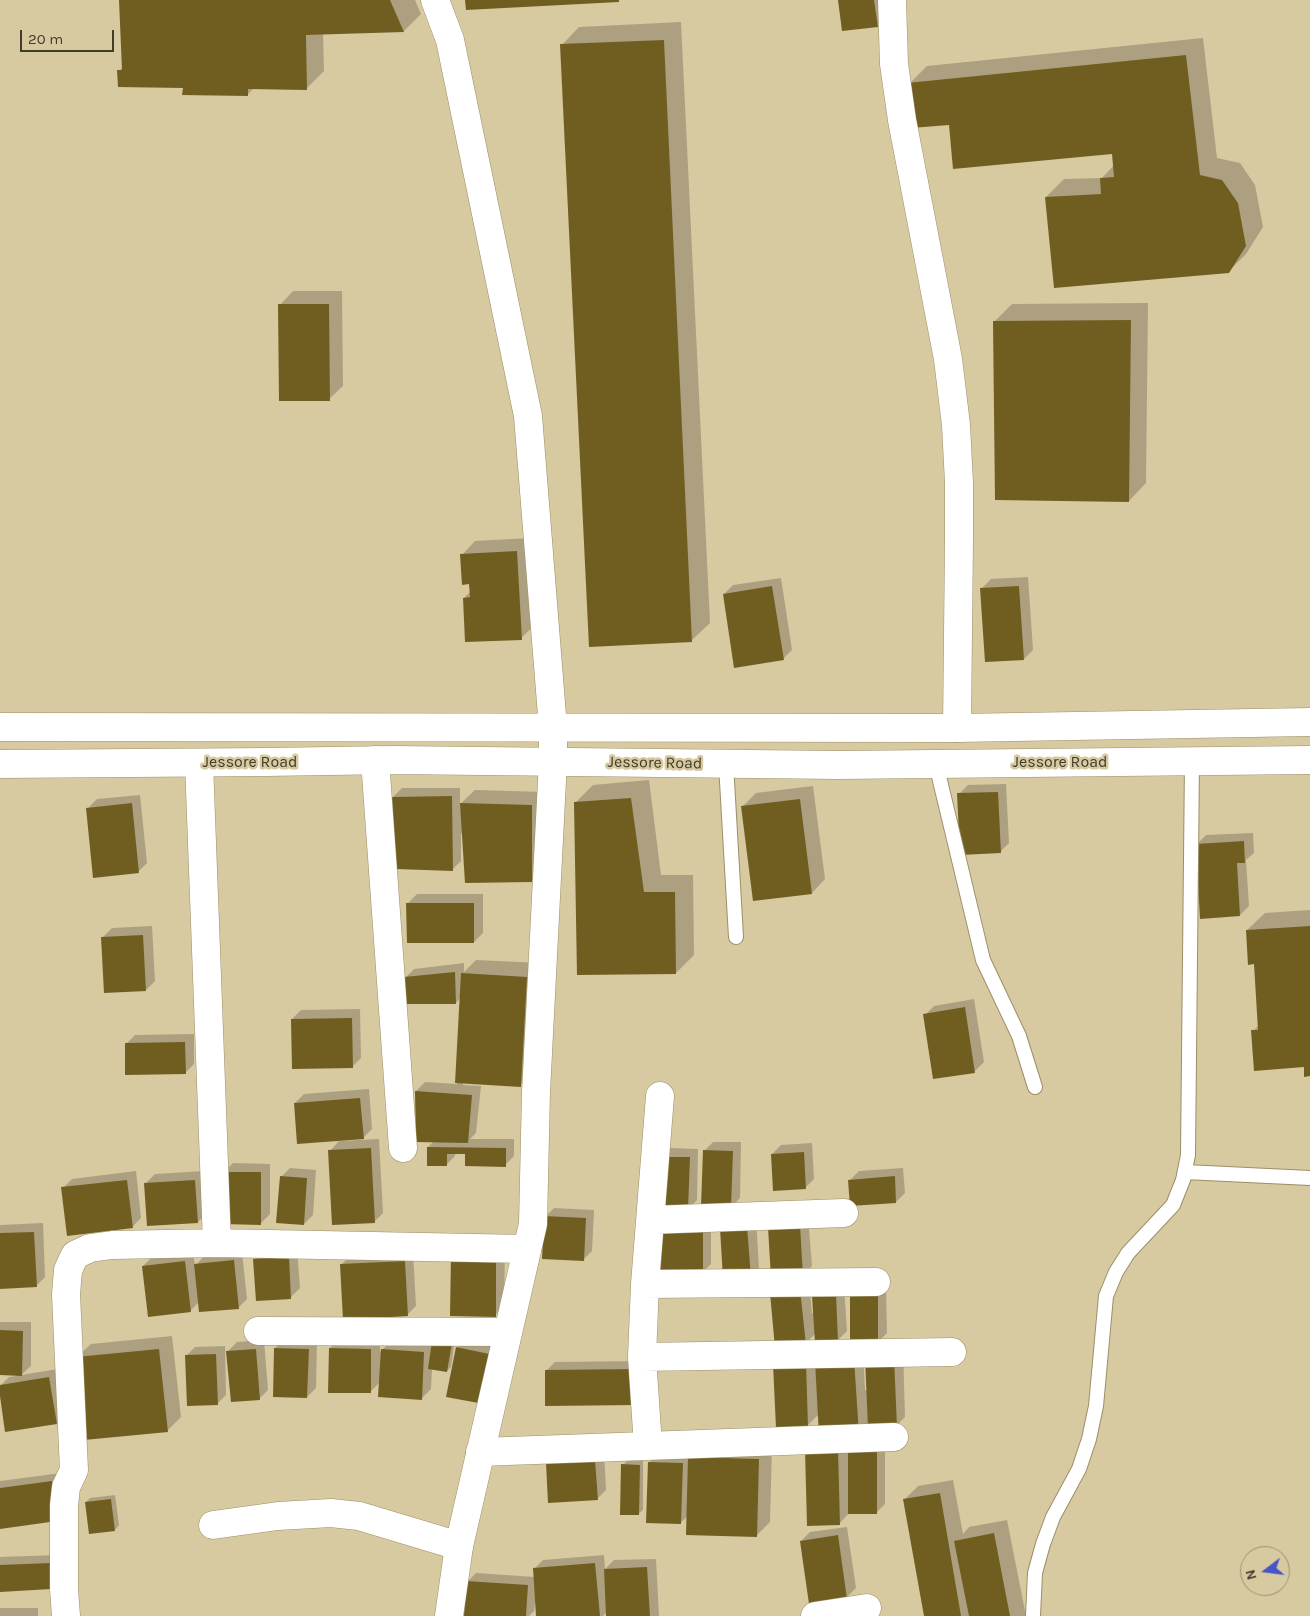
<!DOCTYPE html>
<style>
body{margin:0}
#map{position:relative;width:1310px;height:1616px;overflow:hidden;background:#d7c9a0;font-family:Karla,sans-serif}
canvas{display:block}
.north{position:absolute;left:1240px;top:1546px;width:50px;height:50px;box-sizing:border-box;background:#d7c9a0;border:1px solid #9b9171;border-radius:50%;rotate:255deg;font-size:14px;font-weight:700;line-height:20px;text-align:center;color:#423c2b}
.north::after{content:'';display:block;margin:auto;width:18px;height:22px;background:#4556ca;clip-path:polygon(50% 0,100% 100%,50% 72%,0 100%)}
.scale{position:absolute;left:20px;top:30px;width:94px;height:22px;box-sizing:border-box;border:2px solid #423c2b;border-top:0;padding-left:6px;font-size:15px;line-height:18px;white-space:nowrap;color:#423c2b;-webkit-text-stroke:4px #d7c9a0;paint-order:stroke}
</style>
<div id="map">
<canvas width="1310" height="1616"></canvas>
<div class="north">N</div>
<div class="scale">20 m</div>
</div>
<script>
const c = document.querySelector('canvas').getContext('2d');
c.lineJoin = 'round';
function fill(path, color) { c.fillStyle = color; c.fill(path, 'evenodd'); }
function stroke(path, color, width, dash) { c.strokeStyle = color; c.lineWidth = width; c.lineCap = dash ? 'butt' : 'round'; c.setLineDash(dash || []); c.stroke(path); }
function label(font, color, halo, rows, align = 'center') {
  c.font = font + ' Karla,sans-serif'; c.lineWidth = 5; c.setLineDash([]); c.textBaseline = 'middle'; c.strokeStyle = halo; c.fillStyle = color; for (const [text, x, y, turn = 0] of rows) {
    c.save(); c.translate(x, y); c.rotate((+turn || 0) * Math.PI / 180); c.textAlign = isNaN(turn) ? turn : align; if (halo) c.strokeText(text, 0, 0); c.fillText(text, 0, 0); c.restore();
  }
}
fill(new Path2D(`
 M120 0H415L421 14 404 31 323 34 324 71 306 89 254 88 247 95 184 87 119 71 123 67Z
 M839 0H884L886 16 877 25Z
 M681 22 710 623 692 640 562 45 579 27Z
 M1203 38 1217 158 1240 163 1255 185 1263 227 1246 254 1228 272 1046 197 1064 179 1102 178 1114 165 1113 153 950 123 909 84 927 66Z
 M293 291H342L343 386 329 399 280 305Z
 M1148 303 1146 483 1129 501 994 322 1012 304Z
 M530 538 535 625 521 638 464 598 471 591 462 555 475 541Z
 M1028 577 1033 650 1024 659 982 588 991 579Z
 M781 578 792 650 783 659 724 594 733 585Z
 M649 780 661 875H693L694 955 676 973 576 802 593 785Z
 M1006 784 1009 843 1000 852 959 794 968 785Z
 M813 786 825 879 812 893 742 807 756 793Z
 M402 788H460V804L475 790 545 792V867L532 881 463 833H461V861L452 870 393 797Z
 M140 795 147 863 138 872 88 808 97 799Z
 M1253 833 1254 853 1246 860 1249 906 1240 915 1197 844 1206 835Z
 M417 894H483V933L474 942 408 903Z
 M1310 910V1075L1305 1066 1253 1031 1259 1025 1255 963 1247 930 1265 913Z
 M152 926 155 981 146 990 103 937 112 928Z
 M476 960 540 963 534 1072 520 1085 463 1082V1085L481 1086 476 1133 470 1139H514V1156L505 1165 466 1153H455V1156L446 1165 428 1147 434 1141 416 1091 425 1082 457 1084 461 997 456 1003 405 978 414 969 464 963V972Z
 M974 999 984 1062 975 1071 934 1078 925 1015 934 1006Z
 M360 1009 361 1058 352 1067 292 1019 301 1010Z
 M194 1034V1064L185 1073 126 1044 135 1035Z
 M369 1089 372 1129 363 1138 295 1103 304 1094Z
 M379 1139 383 1213 374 1222 330 1151 339 1141Z
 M713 1142H741L740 1198 731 1207 704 1151Z
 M812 1143 814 1179 805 1188 772 1154 781 1145Z
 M670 1148 698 1149 697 1200 688 1209 661 1157Z
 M233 1163 270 1164V1214L261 1223 224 1172Z
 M290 1168 316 1170 313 1215 304 1224 281 1177Z
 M903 1168 905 1193 896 1202 850 1180 859 1171Z
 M136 1171 141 1218 132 1227 63 1188 72 1179Z
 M204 1171 207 1213 198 1222 146 1183 155 1174Z
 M554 1208 594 1210 592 1251 583 1260 545 1217Z
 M808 1216 812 1266 803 1275 769 1227Z
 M756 1218 759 1268 750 1276 721 1229Z
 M43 1223 45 1277 36 1286 0 1288V1225Z
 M711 1224V1264L702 1273 654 1233Z
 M505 1246 504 1306 495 1315H451Z
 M297 1248 300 1288 291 1297 255 1259 264 1250Z
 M193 1252 195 1266 204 1256 242 1252 247 1299 238 1308 199 1302 190 1311 143 1266 152 1257Z
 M413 1252 416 1306 407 1315 341 1265 350 1256Z
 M809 1281 812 1313H814L844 1286 847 1331 838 1340 815 1334 805 1344 771 1293Z
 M886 1285 887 1333 878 1342 851 1295Z
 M0 1322H31V1366L21 1375 58 1369 65 1414 56 1423 0 1388V1386L9 1377 16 1376V1374H0Z
 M172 1336 181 1417 167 1431 77 1357 91 1344Z
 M284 1339 317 1340 316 1388 307 1397 275 1348Z
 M339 1339 380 1340V1352L391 1341 455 1340 451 1367 447 1371 432 1369 431 1389 422 1398 380 1382 370 1392 330 1348Z
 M466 1339 502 1346 493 1394 457 1348Z
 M264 1340 268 1390 259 1399 228 1351 237 1342Z
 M225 1346 226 1395 217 1404 186 1356 195 1347Z
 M903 1348 905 1417 896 1426 869 1422 858 1432 819 1414 808 1425 774 1364 863 1350 865 1390H868Z
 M645 1361 646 1395 546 1371 555 1362Z
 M885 1437V1504L876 1513H849L840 1523 806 1451Z
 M772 1446 770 1522 757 1535 688 1516 680 1523 649 1463 658 1454Z
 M604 1451 606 1490 597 1499 549 1502Z
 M627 1461H643V1510L638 1514 623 1465Z
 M61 1473 56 1520 0 1527V1481Z
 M953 1480 963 1534 969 1527 1007 1520 1026 1616H925L905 1499 918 1486Z
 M115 1495 119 1525 115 1530 86 1502 90 1498Z
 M847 1527 856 1588 847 1597 801 1541 810 1532Z
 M58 1555 51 1588 0 1590V1557Z
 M604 1555 605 1569 614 1560 656 1559 659 1616H607V1612L603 1616H537V1603H535L534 1611 529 1616H471L467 1582 476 1573 535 1577 534 1569 543 1560Z
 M0 1608H38V1616H0Z`), '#0003');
fill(new Path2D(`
 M119 0H390L404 32 306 35 307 90 248 89V96L182 95 183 88 118 87 117 70H122Z
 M465 0H619V2L466 10Z
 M838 0H874L878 27 842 31Z
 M664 40 692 642 589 647 560 44Z
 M1186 55 1200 175 1222 180 1238 203 1246 246 1229 273 1054 288 1045 197 1101 194 1100 178 1114 177 1112 154 953 169 949 125 911 128 907 83Z
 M278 304H329L330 401H279Z
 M1131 320 1129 502 995 500 993 321Z
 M517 551 522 640 465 642 463 598 470 597 469 584 462 585 460 554Z
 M772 586 784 660 734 668 723 594Z
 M1019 586 1024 660 985 662 980 588Z
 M998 792 1001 853 960 855 957 793Z
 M452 796 453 871 396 869 392 797Z
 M631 798 644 892H675L676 974 577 975 574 802Z
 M800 799 812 894 753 901 741 806Z
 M132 803 139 873 93 878 86 808Z
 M460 803 532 805V882L465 883Z
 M1244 841 1245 863H1237L1240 916 1200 919 1196 844Z
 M406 903H474V943H407Z
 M1310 926V1076L1304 1077V1067L1254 1071 1251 1030H1258L1254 964 1248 965 1246 930Z
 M143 935 146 991 104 993 101 937Z
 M455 972 456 1004H406L404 977Z
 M461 973 527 977 521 1087 455 1083Z
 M965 1007 975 1073 933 1079 923 1014Z
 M352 1018 353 1068 292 1069 291 1019Z
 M185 1042 186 1074 125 1075V1043Z
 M415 1091 472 1095 468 1143 416 1142Z
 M360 1098 364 1139 297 1144 294 1103Z
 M427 1147 506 1148V1167L465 1166V1154H447V1166H427Z
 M371 1148 375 1223 332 1225 328 1150Z
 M703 1150 733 1151 731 1208 701 1207Z
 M804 1152 806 1189 773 1191 771 1154Z
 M660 1157H690L688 1210 658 1209Z
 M222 1172H261V1225L223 1224Z
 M280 1176 307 1178 304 1225 276 1223Z
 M895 1176 896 1203 850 1206 848 1180Z
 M127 1180 133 1228 67 1236 61 1187Z
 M195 1180 198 1223 147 1226 144 1183Z
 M544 1216 586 1218 584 1261 542 1259Z
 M800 1225 803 1276 771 1278 768 1227Z
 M747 1226 751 1278 723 1279 720 1228Z
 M34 1232 37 1287 0 1289V1233Z
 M703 1232V1274H653V1233Z
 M451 1254 496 1255V1317L450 1316Z
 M289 1257 291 1299 256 1301 253 1259Z
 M234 1260 239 1309 199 1312 194 1264Z
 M185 1261 191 1312 148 1317 142 1266Z
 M405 1261 408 1316 343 1320 340 1264Z
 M800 1289 806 1345 775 1348 770 1293Z
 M836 1294 838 1341 815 1343 812 1296Z
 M878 1294V1344H850V1295Z
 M0 1330 23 1331 22 1376 0 1375Z
 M432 1341 452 1343 447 1372 428 1369Z
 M456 1347 494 1355 484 1404 446 1397Z
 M274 1348 309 1349 307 1398 273 1397Z
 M329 1348 371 1349V1393H328Z
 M159 1349 168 1432 84 1440 76 1357Z
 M256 1349 260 1400 231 1402 226 1351Z
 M381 1349 424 1352 422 1400 378 1397Z
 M216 1354 218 1405 187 1406 185 1355Z
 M894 1357 897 1427 868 1428 865 1358Z
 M854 1359 859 1434 819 1436 815 1361Z
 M806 1362 808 1427 776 1428 773 1364Z
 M637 1369V1405L545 1406V1370Z
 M49 1377 57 1424 5 1432 0 1396V1385Z
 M848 1446H877V1514H848Z
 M838 1449 840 1525 807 1526 805 1450Z
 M688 1457 759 1459 757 1537 686 1535Z
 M595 1460 598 1500 548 1503 546 1463Z
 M648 1462 683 1463 681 1524 646 1523Z
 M621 1464 640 1465 639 1515H620Z
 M52 1481 57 1521 0 1529V1488Z
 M940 1493 961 1616H924L903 1499Z
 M111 1499 115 1531 89 1534 85 1502Z
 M994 1533 1010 1616H969L954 1541Z
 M838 1535 847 1599 809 1604 800 1541Z
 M50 1563 51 1589 0 1592V1565Z
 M595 1563 600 1616H536L533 1568Z
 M647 1567 650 1616H606L604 1569Z
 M466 1581 528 1585 526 1616H464Z`), '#705e20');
const lane = new Path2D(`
 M726 764 736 937
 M936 764 983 960 1019 1036 1035 1087
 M1185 1172 1310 1178
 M1033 1616 1035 1573 1043 1544 1053 1517 1079 1469 1089 1439 1096 1406 1106 1296 1116 1272 1128 1253 1173 1205 1183 1180 1188 1155 1192 761`);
const street = new Path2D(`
 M892 0 894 64 902 120 948 359 956 425 959 483V540L957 728
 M375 760 403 1148
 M199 763 217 1243
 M650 1220 844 1213
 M645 1284 876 1282
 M258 1331 508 1332
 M642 1357 952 1352
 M648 1446 642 1357 645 1284 660 1096
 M480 1452 894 1437
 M213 1525 278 1516 331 1513 359 1516 459 1546
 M66 1616 64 1589V1505L66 1487 74 1470 66 1294 68 1270 75 1255 90 1248 112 1245 217 1243 527 1249
 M815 1616 867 1608`);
const secondary = new Path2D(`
 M435 0 450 40 528 416 553 728V761L536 1092 533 1224 459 1546 449 1616`);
const highway = new Path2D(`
 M0 727 957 728 1310 722
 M0 764 266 762 393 760 839 765 1310 760`);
stroke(lane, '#9c8f67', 16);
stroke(street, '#9c8f67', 29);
stroke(secondary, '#9c8f67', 29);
stroke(highway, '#9c8f67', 29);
stroke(lane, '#fff', 14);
stroke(street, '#fff', 28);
stroke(secondary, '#fff', 28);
stroke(highway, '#fff', 28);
label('16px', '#423c2b', '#d7c9a0', [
 ["Jessore Road",250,762],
 ["Jessore Road",1060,762],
 ["Jessore Road",655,763,1]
]);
</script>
